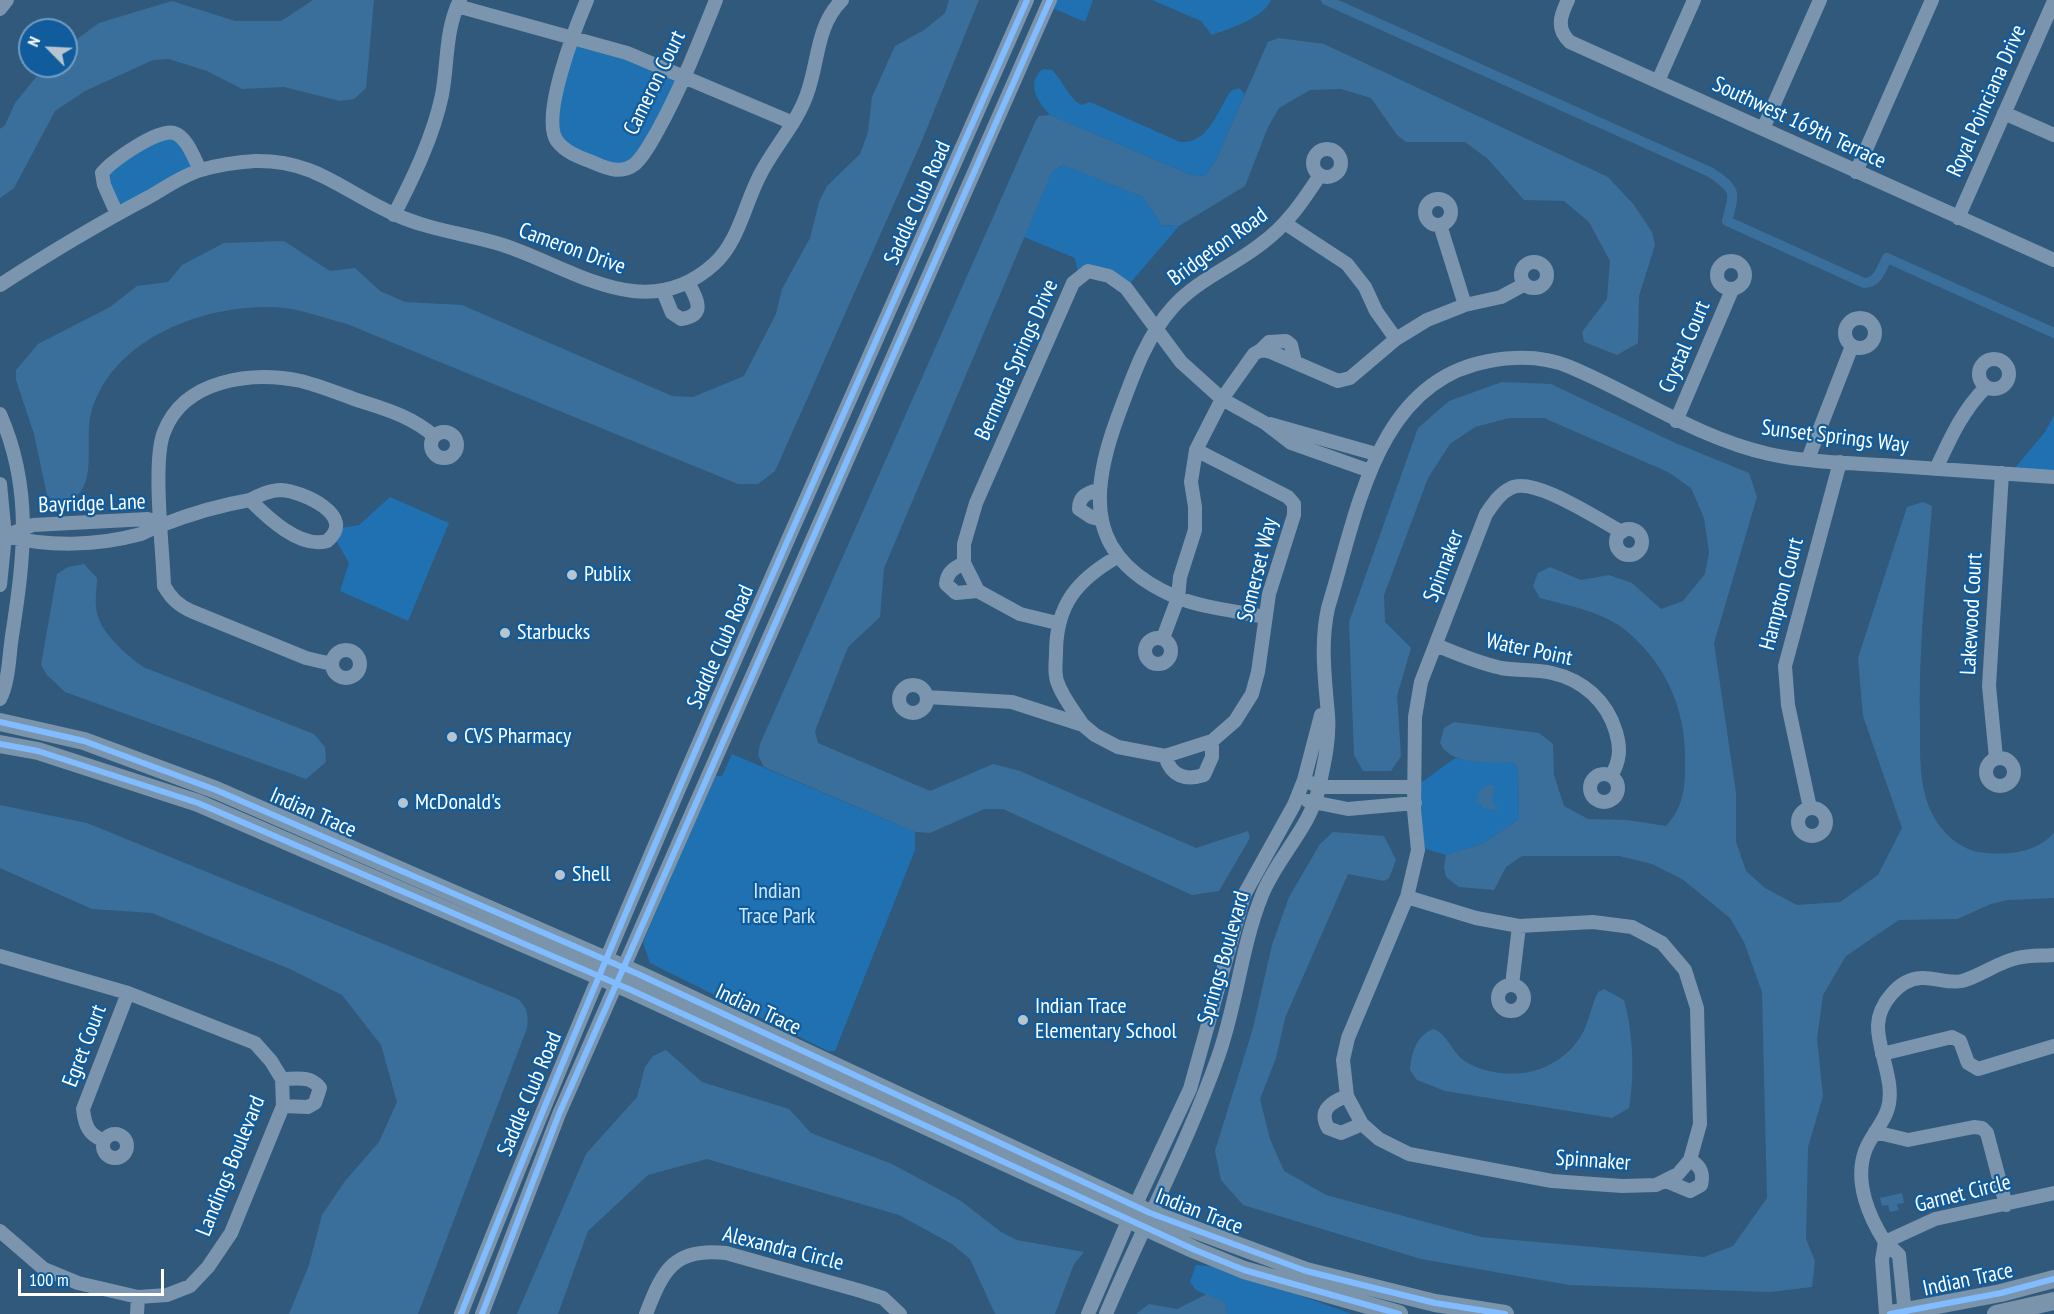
<!DOCTYPE html>
<style>
body{margin:0}
#map{position:relative;width:2054px;height:1314px;overflow:hidden;background:#30597c;font-family:"PT Sans Narrow",sans-serif}
canvas{display:block}
.north{position:absolute;left:18px;top:18px;width:60px;height:60px;box-sizing:border-box;background:#105c9c;border:2px solid #709dc4;border-radius:50%;rotate:294deg;font-size:16px;font-weight:700;line-height:24px;text-align:center;color:#fff}
.north::after{content:'';display:block;margin:auto;width:21px;height:27px;background:#b7c5d1;clip-path:polygon(50% 0,100% 100%,50% 72%,0 100%)}
.scale{position:absolute;left:18px;top:1269px;width:146px;height:27px;box-sizing:border-box;border:3px solid #fff;border-top:0;padding-left:8px;font-size:18px;line-height:21px;white-space:nowrap;color:#fff;-webkit-text-stroke:4px #105c9c;paint-order:stroke}
</style>
<div id="map">
<canvas width="2054" height="1314"></canvas>
<div class="north">N</div>
<div class="scale">100 m</div>
</div>
<script>
const c = document.querySelector('canvas').getContext('2d');
c.lineJoin = 'round';
function fill(path, color) { c.fillStyle = color; c.fill(path, 'evenodd'); }
function stroke(path, color, width, dash) { c.strokeStyle = color; c.lineWidth = width; c.lineCap = dash ? 'butt' : 'round'; c.setLineDash(dash || []); c.stroke(path); }
function label(font, color, halo, rows, align = 'center') {
  c.font = font + ' "PT Sans Narrow",sans-serif'; c.lineWidth = 4.5; c.setLineDash([]); c.textBaseline = 'middle'; c.strokeStyle = halo; c.fillStyle = color; for (const [text, x, y, turn = 0] of rows) {
    c.save(); c.translate(x, y); c.rotate((+turn || 0) * Math.PI / 180); c.textAlign = isNaN(turn) ? turn : align; if (halo) c.strokeText(text, 0, 0); c.fillText(text, 0, 0); c.restore();
  }
}
fill(new Path2D(`
 M1050 0H1093L1085 22 1048 6Z
 M1152 0H1271C1262 19 1231 28 1212 35L1201 21Z
 M572 36 686 76 644 154 622 170 565 149 554 107Z
 M1043 69 1052 70C1063 81 1068 97 1081 105L1090 102 1180 142C1209 144 1217 111 1231 91L1239 88 1245 94 1216 160 1205 176 1191 175 1050 115C1038 102 1025 83 1043 69Z
 M173 132 200 170 117 214 104 185 111 162Z
 M1064 165 1143 197 1162 225 1179 226 1126 288 1113 277H1079L1075 258 1024 237 1052 172Z
 M2054 415V477L2010 474 2045 432Z
 M390 497 449 523 408 621 340 591 349 563 333 535 336 529 359 525Z
 M732 754 915 832V850L835 1051H828L650 963 643 942 715 776H722Z
 M1455 758 1514 763 1518 768 1519 819 1484 843 1446 855 1420 847 1418 785Z
 M1196 1265 1219 1267 1352 1314H1227L1225 1303 1196 1290 1190 1282Z`), '#2071b2');
fill(new Path2D(`
 M313 0H374L366 88 354 99 340 101 284 87 242 89 207 71 169 59 153 60 85 91 55 111 14 188 0 198V129L5 125 15 103 45 66H66V47L99 23 172 1 235 21H281Z
 M949 0H979L921 143 775 471 758 484H738L347 324C327 319 306 311 285 308 213 301 113 335 91 413 84 438 98 483 73 499 68 502 60 503 55 504L47 495 34 434 16 380V370L38 344 110 307 137 286 168 282 182 265 224 243 284 241 330 271 355 268 380 291 405 302 462 305 672 396 693 397 744 376 776 314 782 289 810 238 819 202 827 186 860 154 868 132 872 97 895 46 924 30 945 13Z
 M1279 38 1324 44 1608 177 1634 205 1652 232 1655 245 1639 296 1638 343 1617 355 1584 342 1582 332 1607 299 1610 261 1589 222 1564 201 1524 200 1488 159 1465 142H1406L1397 135 1371 98 1341 89 1310 90 1279 108 1268 127 1245 186 1179 226 1162 225 1143 197 1063 165 1052 172 884 568 880 617 848 647 815 731 818 743 930 791 993 764 1020 771 1196 848 1248 831 1250 838 1219 891 1192 895 1003 809H984L930 833 915 832 764 767 758 755 760 744 1036 120 1039 116 1050 115 1191 175 1205 176 1216 160 1268 42Z
 M1502 382 1551 384 1673 442 1749 473 1757 497 1714 643 1736 793V842L1746 871 1765 888 1797 905 1840 902 1878 875 1902 828 1863 716 1858 658 1907 507 1923 502 1932 506C1926 580 1918 652 1920 726 1920 753 1919 782 1929 807 1939 831 1960 852 1987 853 2010 855 2037 852 2054 833V898L2008 900 1991 904 1957 919 1899 920 1846 956 1823 995 1817 1039 1823 1096 1808 1147 1806 1239 1815 1261 1812 1287 1770 1292 1569 1285 1421 1259 1243 1205 1221 1180 1215 1151 1253 1028 1272 945 1289 897 1320 844 1333 832 1384 836 1396 860 1389 878 1384 881 1348 874 1285 1018 1276 1058 1260 1099 1270 1139 1284 1171 1326 1195 1481 1237 1704 1257 1733 1246 1767 1198 1762 992 1744 942 1730 918 1682 879 1652 864 1619 856H1522L1506 867 1494 890 1459 887 1446 877 1444 867 1446 855 1484 843 1519 819 1518 768 1514 763C1491 761 1451 767 1440 743L1444 728 1454 722 1539 733 1553 744 1554 775 1564 806 1588 819 1627 820 1666 826C1682 809 1685 791 1685 768 1687 714 1670 670 1629 633 1605 612 1570 606 1540 598L1533 586 1538 573 1550 567 1581 580 1609 575 1632 583 1661 609 1683 601 1705 574 1709 552 1704 518 1691 488 1668 472 1544 418H1509L1475 427 1450 444 1428 478 1384 595 1385 622 1411 648 1397 696 1401 756 1391 771H1363L1354 755 1349 622 1418 428 1449 401Z
 M84 564 97 578C97 588 95 598 96 607 98 632 125 653 143 667L314 734 325 747 326 762 306 779 65 692 47 675 41 665 57 574 68 567Z
 M1491 785 1495 786 1492 801 1499 810 1482 808V804L1477 802C1478 793 1481 785 1491 785Z
 M0 805 87 823 518 999C527 1007 529 1016 527 1028L418 1314H289L309 1265 322 1215 345 1181 379 1142 397 1102 381 1045 342 995 290 969 152 913 92 909 0 868Z
 M1604 989 1624 1000C1633 1032 1635 1074 1629 1108L1612 1118 1445 1091 1417 1080 1410 1070C1411 1053 1417 1034 1434 1029 1449 1036 1452 1053 1466 1062 1505 1084 1557 1075 1581 1036 1589 1023 1591 1006 1598 992Z
 M666 1050 702 1082 789 1109 811 1133 892 1164 961 1201 1001 1232 1017 1240 1084 1252 1074 1264 1055 1314H995L970 1259 952 1244 899 1215 707 1159 648 1175 588 1231 558 1314H517L586 1154 637 1097 645 1067 653 1056Z
 M1902 1193 1904 1203 1897 1204 1899 1210 1890 1212 1888 1205 1882 1206 1880 1198Z
 M1207 1294 1225 1303 1227 1314H1136L1149 1304 1177 1309Z`), '#3a6f9c');
stroke(new Path2D(`
 M1326 0 1710 172C1737 190 1735 191 1727 221L1864 283C1878 283 1881 269 1887 258L2054 333`), '#3a6f9c', 10);
stroke(new Path2D(`
 M587 0C576 26 540 117 557 141 565 152 579 157 592 162 606 168 621 175 635 164 645 155 651 142 658 130 681 88 698 45 716 0
 M1568 0C1560 16 1556 29 1570 42L2054 260
 M457 6 627 53 793 123
 M0 9 7 0
 M1658 81 1694 0
 M2004 113 2054 135
 M1763 129 1820 0
 M1313 163a14 14 0 1 1 28 0a14 14 0 1 1-28 0Z
 M1856 172 1932 0
 M1425 212a13 13 0 1 1 26 0a13 13 0 1 1-26 0Z
 M117 214 104 185 102 173C112 161 158 128 174 133 187 137 194 158 200 170
 M394 215C414 176 433 137 442 95 448 63 445 30 460 0
 M1958 218 2054 1
 M1286 224 1347 264 1365 287 1376 311 1396 339
 M1440 225 1465 305
 M1717 275a14 14 0 1 1 28 0a14 14 0 1 1-28 0Z
 M1521 275a13 13 0 1 1 26 0a13 13 0 1 1-26 0Z
 M0 285C48 254 98 224 149 197 165 188 183 175 201 170 218 165 238 162 255 161 316 160 342 191 394 214 429 230 467 234 503 245 573 268 646 326 714 264 739 242 745 202 761 173 775 146 797 123 807 94 819 61 816 26 842 0
 M663 291 672 313 681 319C708 315 696 298 688 282
 M1845 333a15 15 0 1 1 30 0a15 15 0 1 1-30 0Z
 M1261 350 1269 342 1286 341 1291 345 1295 362
 M1979 374a15 15 0 1 1 30 0a15 15 0 1 1-30 0Z
 M0 414C33 489 24 558 12 636 9 655 9 682 0 699
 M1676 421 1732 290
 M1270 424 1376 454
 M431 445a13 13 0 1 1 26 0a13 13 0 1 1-26 0Z
 M1808 459 1852 346
 M1936 469C1950 439 1962 411 1986 387
 M0 484 5 536 0 585
 M1098 490C1087 493 1079 496 1079 509L1091 517 1102 520
 M162 524 148 519 33 525 5 536C49 547 97 546 141 534 148 531 155 527 162 525 190 514 221 505 250 500 260 495 270 490 281 490 302 491 358 516 327 541 300 549 267 517 250 500
 M1616 542a13 13 0 1 1 26 0a13 13 0 1 1-26 0Z
 M964 563C954 568 947 572 946 584L956 593 978 591
 M1265 617C1237 611 1203 608 1176 597 1087 559 1088 497 1118 416 1132 379 1145 338 1173 307 1197 280 1233 266 1261 244 1287 225 1303 201 1320 175
 M1057 623 1020 614 978 591 964 563V544L976 503 1073 283 1088 271 1109 276 1126 288 1181 362 1222 399 1265 423 1291 443 1370 471
 M1145 651a13 13 0 1 1 26 0a13 13 0 1 1-26 0Z
 M1163 638 1178 598 1180 577 1195 530V507L1191 482 1196 450 1222 399 1254 354 1261 350 1271 352 1338 381 1350 378 1396 339 1427 320 1465 305 1501 297 1525 284
 M1436 645C1457 654 1479 663 1501 668 1518 671 1535 669 1552 673 1583 680 1607 701 1616 732 1621 749 1620 761 1611 776
 M332 664a14 14 0 1 1 28 0a14 14 0 1 1-28 0Z
 M332 664 306 658 191 611C178 605 171 598 164 586 163 551 152 461 164 432 184 379 252 371 301 381 320 386 338 393 357 400 385 409 411 416 434 436
 M899 699a14 14 0 1 1 28 0a14 14 0 1 1-28 0Z
 M927 697 1012 702 1083 725 1095 735 1118 747 1165 756 1212 741 1235 721 1252 694 1258 672 1269 594 1294 515V504L1288 497 1196 450
 M1083 725C1074 711 1062 697 1057 681 1054 672 1056 662 1056 653 1056 605 1077 580 1117 557
 M1165 756C1171 776 1185 781 1204 775L1212 757V741
 M1986 772a14 14 0 1 1 28 0a14 14 0 1 1-28 0Z
 M1996 758 1989 686 2002 473
 M1590 788a14 14 0 1 1 28 0a14 14 0 1 1-28 0Z
 M1311 783 1319 787H1414
 M1308 801 1348 809 1415 803
 M1810 808 1788 705 1785 666 1840 462
 M1798 822a14 14 0 1 1 28 0a14 14 0 1 1-28 0Z
 M1407 897 1476 918 1519 926 1593 922 1632 927 1662 943 1685 970 1697 1008 1700 1124 1690 1160 1678 1174 1656 1185 1622 1186 1552 1181 1409 1154 1379 1139 1362 1124 1347 1096 1343 1060 1348 1038 1407 897 1418 850 1414 810 1415 717 1421 682 1486 514C1493 504 1500 493 1511 488 1534 476 1599 520 1622 532
 M2054 955C2042 956 2029 955 2017 958 1998 962 1981 976 1962 981 1948 984 1935 977 1921 978 1899 979 1879 1004 1878 1025 1877 1051 1897 1084 1887 1111 1882 1125 1870 1137 1865 1151 1854 1182 1869 1217 1885 1242L1935 1219 2054 1193
 M0 956 128 993 255 1043 271 1061 282 1079 283 1106 231 1233 208 1267 190 1286 167 1295 138 1297 78 1283 44 1269 0 1231
 M1512 985 1519 926
 M1498 998a13 13 0 1 1 26 0a13 13 0 1 1-26 0Z
 M1882 1054 1952 1037 1960 1041 1968 1063 1978 1069 2054 1046
 M282 1079C296 1079 310 1075 320 1088L315 1103 308 1107 283 1106
 M1347 1096C1331 1102 1318 1110 1328 1128L1341 1133 1362 1124
 M1875 1132 1908 1140 1974 1127 1982 1128 1987 1133 2006 1205
 M103 1146a12 12 0 1 1 24 0a12 12 0 1 1-24 0Z
 M104 1141C88 1134 85 1126 83 1109L128 993
 M1666 1181 1690 1191 1701 1185C1704 1173 1701 1166 1690 1160
 M137 1314 138 1297
 M461 1314C636 870 835 436 1027 0
 M482 1314 559 1114 1050 0
 M646 1314C663 1270 674 1247 726 1253L861 1291 883 1298 900 1314
 M1088 1314 1128 1221 1190 1089 1244 895 1294 805 1304 780 1321 715
 M1106 1314C1142 1228 1187 1145 1218 1057 1237 1004 1241 947 1262 895 1277 857 1311 827 1319 787 1324 765 1330 739 1328 715 1325 678 1320 645 1328 608 1357 515 1375 381 1489 361 1516 356 1544 356 1570 367 1637 395 1697 438 1769 454 1805 462 1845 463 1882 465 1939 469 1997 473 2054 477
 M1886 1314 1882 1260 1885 1242 1899 1255 1905 1314`), '#7b95ae', 14);
stroke(new Path2D(`
 M0 722 84 741 216 790 638 974 1150 1213 1306 1271 1435 1303 1505 1314
 M0 744 38 751 198 803 631 990 1195 1250 1244 1270 1399 1314
 M1890 1314 2001 1293 2054 1279
 M1996 1314 2054 1301`), '#7994ab', 18);
stroke(new Path2D(`
 M0 722 84 741 216 790 638 974 1150 1213 1306 1271 1435 1303 1505 1314
 M0 744 38 751 198 803 631 990 1195 1250 1244 1270 1399 1314
 M461 1314C636 870 835 436 1027 0
 M482 1314 559 1114 1050 0
 M1890 1314 2001 1293 2054 1279`), '#80bcff', 6);
for (const [x, y, r, color] of [
 [572,575,6,"#b7c5d1"],
 [505,633,6,"#b7c5d1"],
 [452,737,6,"#b7c5d1"],
 [403,803,6,"#b7c5d1"],
 [560,875,6,"#b7c5d1"],
 [1023,1020,6,"#b7c5d1"]
]) { const dot = new Path2D(); dot.arc(x, y, r, 0, 2 * Math.PI); c.fillStyle = color; c.fill(dot); stroke(dot, '#105c9c', 2); }
label('22px', '#fff', '#105c9c', [
 ["Cameron Court",655,83,-64],
 ["Royal Poinciana Drive",1987,101,-66],
 ["Southwest 169th Terrace",1799,123,25],
 ["Saddle Club Road",918,203,-66],
 ["Bridgeton Road",1218,247,-36],
 ["Cameron Drive",572,249,20],
 ["Crystal Court",1685,347,-67],
 ["Bermuda Springs Drive",1017,360,-66],
 ["Sunset Springs Way",1835,437,7],
 ["Bayridge Lane",92,504,-2],
 ["Spinnaker",1444,566,-69],
 ["Somerset Way",1258,570,-76],
 ["Hampton Court",1782,594,-75],
 ["Lakewood Court",1972,614,-87],
 ["Saddle Club Road",721,647,-66],
 ["Water Point",1529,650,12],
 ["Indian Trace",313,813,24],
 ["Springs Boulevard",1224,958,-74],
 ["Indian Trace",758,1010,25],
 ["Egret Court",85,1046,-69],
 ["Saddle Club Road",530,1094,-67],
 ["Spinnaker",1593,1161,4],
 ["Landings Boulevard",231,1166,-68],
 ["Garnet Circle",1963,1194,-14],
 ["Indian Trace",1199,1212,21],
 ["Alexandra Circle",783,1249,14],
 ["Indian Trace",1968,1280,-12]
]);
label('22px', '#fff', '#105c9c', [
 ["Publix",584,575],
 ["Starbucks",517,633],
 ["CVS Pharmacy",464,737],
 ["McDonald's",415,803],
 ["Shell",572,875],
 ["Indian Trace",1035,1007],
 ["Elementary School",1035,1032]
], 'left');
label('22px', '#cce8fe', '#105c9c', [
 ["Indian",777,892],
 ["Trace Park",777,917]
]);
</script>
